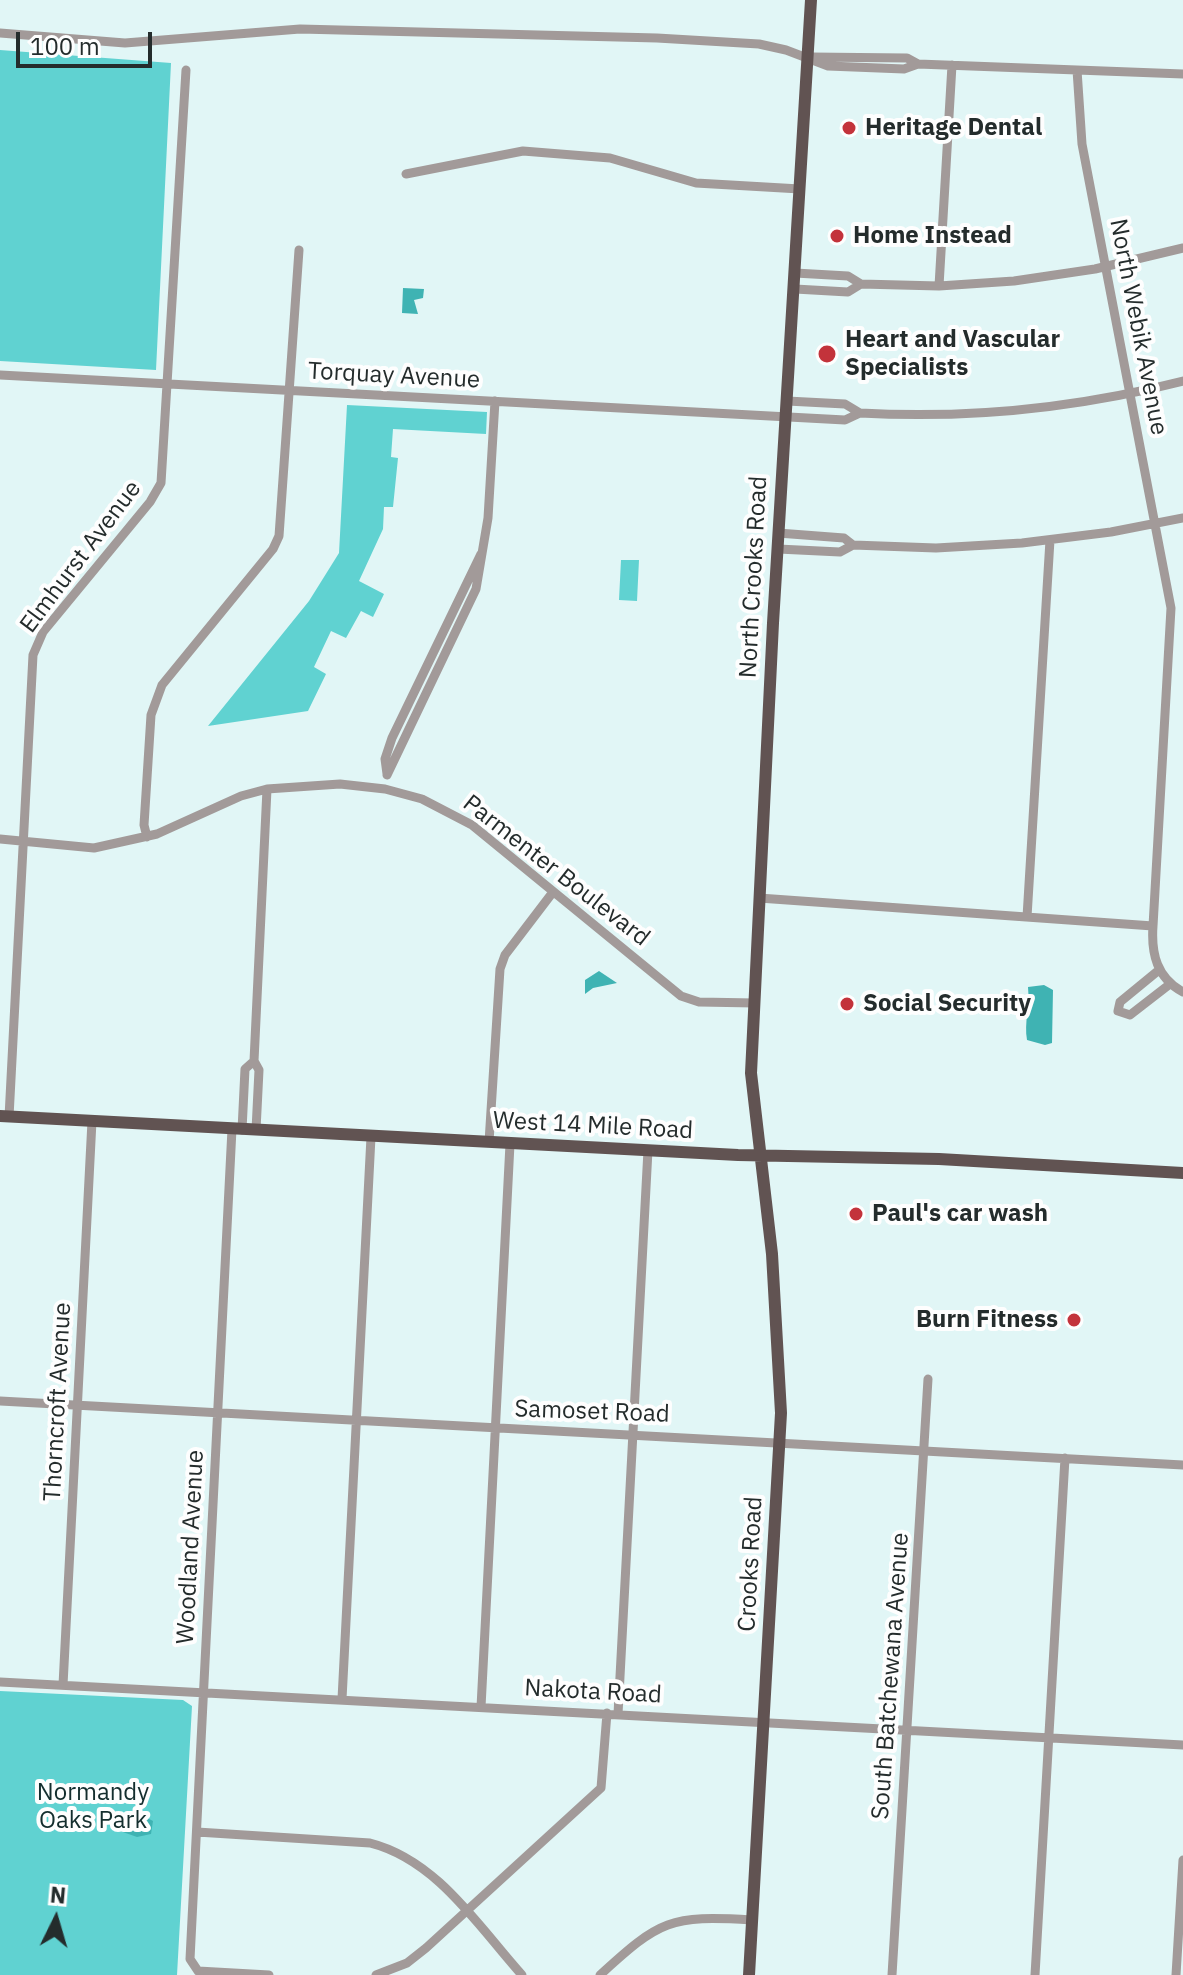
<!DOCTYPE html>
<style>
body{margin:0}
#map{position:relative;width:1183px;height:1975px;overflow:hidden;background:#e1f6f6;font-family:"IBM Plex Sans",sans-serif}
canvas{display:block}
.north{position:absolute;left:16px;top:1879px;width:80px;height:80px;-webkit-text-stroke:6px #fefefe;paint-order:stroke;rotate:5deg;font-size:22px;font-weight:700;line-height:32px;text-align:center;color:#242c2c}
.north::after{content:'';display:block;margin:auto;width:28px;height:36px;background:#242c2c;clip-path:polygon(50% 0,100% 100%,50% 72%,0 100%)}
.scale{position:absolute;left:16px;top:32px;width:136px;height:36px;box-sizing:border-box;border:4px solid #242c2c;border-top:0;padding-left:10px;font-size:24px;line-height:28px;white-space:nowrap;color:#242c2c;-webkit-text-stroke:6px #fefefe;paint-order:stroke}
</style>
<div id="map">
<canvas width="1183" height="1975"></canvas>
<div class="north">N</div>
<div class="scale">100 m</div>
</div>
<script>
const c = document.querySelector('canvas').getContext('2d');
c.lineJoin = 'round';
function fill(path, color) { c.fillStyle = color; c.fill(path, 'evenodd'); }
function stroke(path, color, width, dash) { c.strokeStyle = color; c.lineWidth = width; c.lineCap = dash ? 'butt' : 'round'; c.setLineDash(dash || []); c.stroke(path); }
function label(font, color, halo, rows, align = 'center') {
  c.font = font + ' "IBM Plex Sans",sans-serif'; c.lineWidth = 8; c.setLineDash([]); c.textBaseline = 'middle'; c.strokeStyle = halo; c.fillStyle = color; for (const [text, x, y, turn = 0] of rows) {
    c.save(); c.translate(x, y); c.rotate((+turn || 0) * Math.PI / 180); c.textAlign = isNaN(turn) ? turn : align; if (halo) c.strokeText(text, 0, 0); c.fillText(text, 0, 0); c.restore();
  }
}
fill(new Path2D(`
 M0 50 171 63 156 370 0 361Z
 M347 405 487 412 486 434 393 429 391 457 398 458 393 507H384L383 529 359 581 384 594 373 617 361 611 346 638 331 631 314 667 326 674 308 711 208 726 309 601 339 553Z
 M621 560H639L637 601 619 600Z
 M0 1691 183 1700 192 1706 177 1975H0Z`), '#60d2d1');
fill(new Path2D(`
 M403 288 424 289 423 298 414 300 418 314 402 313Z
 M599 971 617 983 593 988 585 994V980Z
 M1044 985 1053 990 1052 1043 1045 1045 1027 1040C1024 1023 1030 1005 1028 987Z
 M134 1811 153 1821 151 1834 137 1837 120 1831 117 1821 125 1813Z`), '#3fb3b3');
stroke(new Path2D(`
 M0 33 125 43 300 29 657 38 759 44 786 50 828 66 904 69 918 64 1183 74
 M811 57 907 58 918 64
 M1077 70 1082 144 1171 608 1153 926
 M406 174 523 151 610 158 696 183 800 189
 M795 273 848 276 861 284
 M939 286 952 65
 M795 289 848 292 861 284 939 286 1014 281 1095 269 1183 248
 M0 375 845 420 860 413C969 419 1077 408 1183 381
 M787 401 845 404 860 413
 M778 533 844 538 853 545
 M778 549 840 552 853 545 936 548 1022 543 1111 532 1183 518
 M387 774 385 759 392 738 481 554
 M387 775 476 589 488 518 495 401
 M147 837 144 825 151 715 162 685 273 549 279 536 299 250
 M0 839 94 848 157 834 241 796 267 789 340 784 385 789 422 799 472 825 681 996 699 1002 755 1003
 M759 898 1153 926C1151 954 1157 978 1183 992
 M1027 917 1050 540
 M1159 970 1120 1002 1118 1011 1130 1015 1170 984
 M9 1117 33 655 43 632 150 502 161 483 186 70
 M232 1129 190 1959 198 1971 269 1975
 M242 1130 245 1069 254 1061
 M256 1130 259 1070 254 1061 267 789
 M489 1142 500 969 505 955 553 892
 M0 1401 1183 1465
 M0 1682 1183 1745
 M63 1685 92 1121
 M342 1699 371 1137
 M481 1707 510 1144
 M618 1714 648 1150
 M197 1832 370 1843C437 1860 478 1926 522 1975
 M376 1975 407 1963 426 1948 601 1788 607 1713
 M600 1975C660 1920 670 1915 752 1920
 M892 1975 928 1379
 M1035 1975 1065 1458
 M1176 1975 1183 1860`), '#a29a99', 9);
stroke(new Path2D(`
 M0 1116 738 1155 939 1159 1183 1173
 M749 1975 781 1413 772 1254 751 1073 773 623 811 0`), '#615352', 12);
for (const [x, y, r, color] of [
 [849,128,8,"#c3333b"],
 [837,236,8,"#c3333b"],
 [827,354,10,"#c3333b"],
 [847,1004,8,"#c3333b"],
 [856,1214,8,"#c3333b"],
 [1074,1320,8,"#c3333b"]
]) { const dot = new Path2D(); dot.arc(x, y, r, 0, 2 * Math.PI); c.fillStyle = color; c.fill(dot); stroke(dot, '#fefefe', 3); }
label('bold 24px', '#242c2c', '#fefefe', [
 ["Heritage Dental",865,128],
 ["Home Instead",853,236],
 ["Heart and Vascular",845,340],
 ["Specialists",845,368],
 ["Social Security",863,1004],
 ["Paul's car wash",872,1214],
 ["Burn Fitness",1058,1320,"right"]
], 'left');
label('24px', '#242c2c', '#fefefe', [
 ["North Webik Avenue",1138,327,79],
 ["Torquay Avenue",394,376,3],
 ["Elmhurst Avenue",81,557,-53],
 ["North Crooks Road",754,577,-87],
 ["Parmenter Boulevard",556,871,38],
 ["West 14 Mile Road",593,1126,3],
 ["Thorncroft Avenue",58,1402,-87],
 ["Samoset Road",592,1412,2],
 ["Woodland Avenue",191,1547,-87],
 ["Crooks Road",751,1564,-87],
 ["South Batchewana Avenue",891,1676,-86],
 ["Nakota Road",593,1692,3]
]);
label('24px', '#142e2e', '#fefefe', [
 ["Normandy",93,1793],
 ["Oaks Park",93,1821]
]);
</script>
